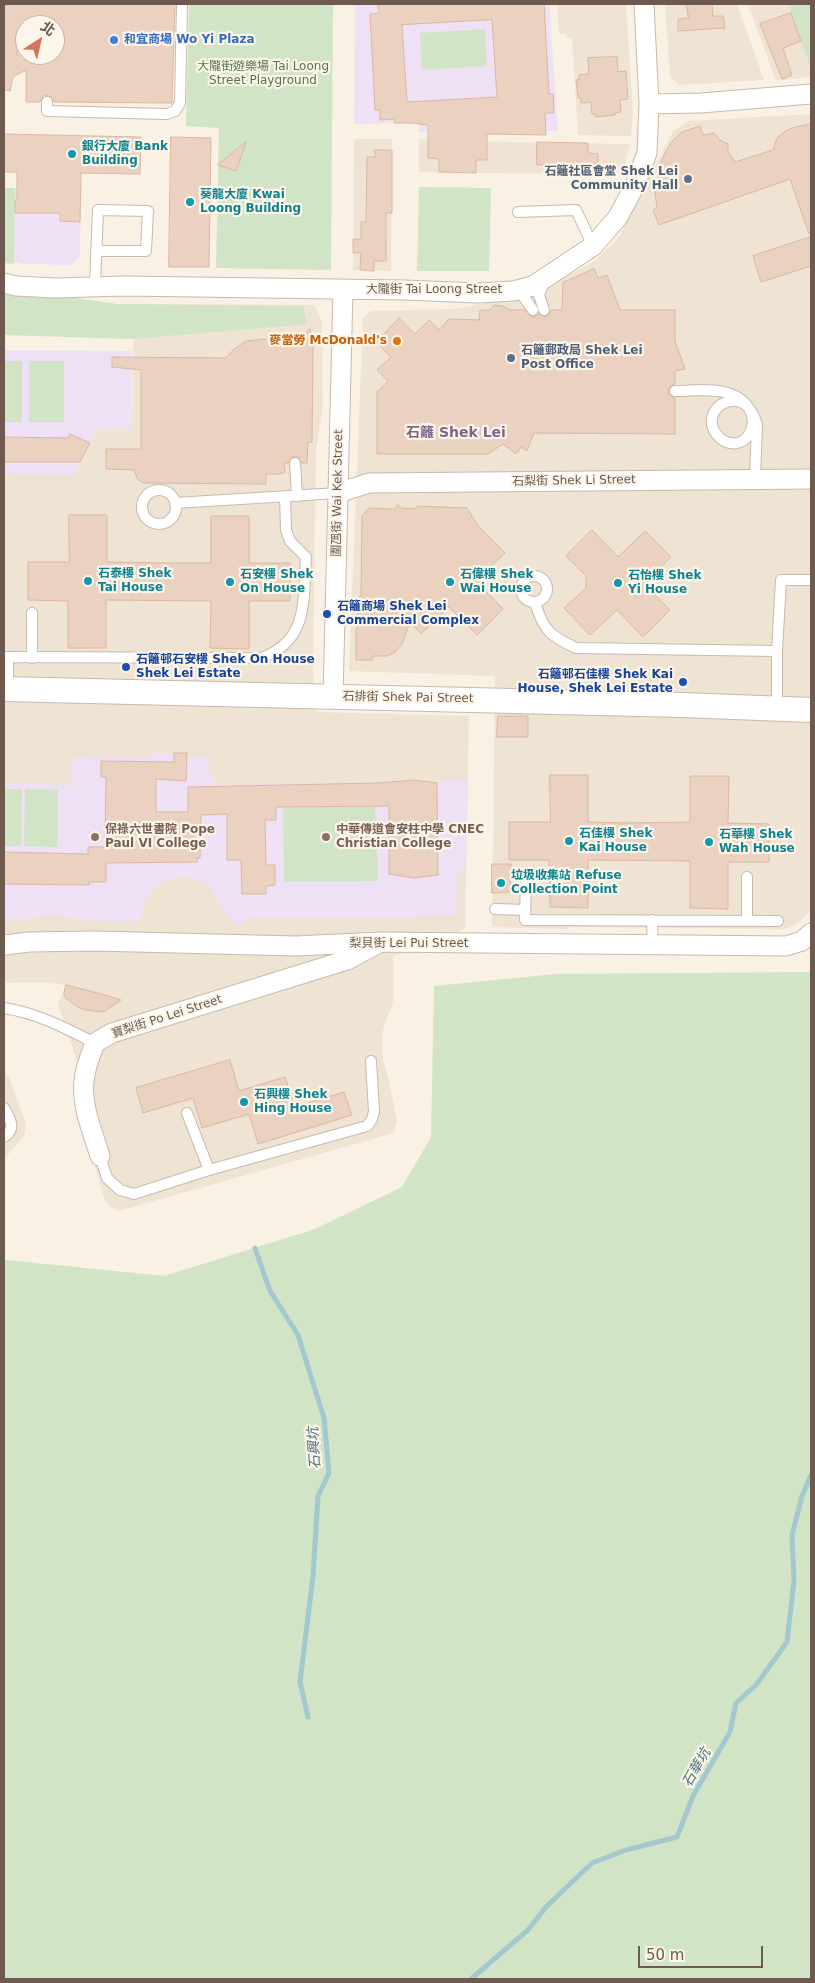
<!DOCTYPE html>
<meta charset="utf-8">
<style>
body{margin:0}
#map{position:relative;width:815px;height:1983px;overflow:hidden;background:#f9f1e4;font-family:"DejaVu Sans","Noto Sans TC",sans-serif}
canvas{display:block}
.frame{position:absolute;inset:0;border:5px solid #6d594d;pointer-events:none}
.north{position:absolute;left:15px;top:15px;width:50px;height:50px;box-sizing:border-box;background:#fcf5ea;border:1px solid #c3b7ab;border-radius:50%;rotate:35deg;font-size:14px;font-weight:700;line-height:20px;text-align:center;color:#6d594d}
.north::after{content:'';display:block;margin:auto;width:18px;height:22px;background:#d27559;clip-path:polygon(50% 0,100% 100%,50% 72%,0 100%)}
.scale{position:absolute;left:638px;top:1946px;width:125px;height:22px;box-sizing:border-box;border:2px solid #6d594d;border-top:0;padding-left:6px;font-size:15px;line-height:18px;white-space:nowrap;color:#6d594d;-webkit-text-stroke:4px #fcf5ea;paint-order:stroke}
</style>
<div id="map">
<canvas width="815" height="1983"></canvas>
<div class="frame"></div>
<div class="north">北</div>
<div class="scale">50 m</div>
</div>
<script>
const c = document.querySelector('canvas').getContext('2d');
c.lineJoin = 'round';
function fill(path, color) { c.fillStyle = color; c.fill(path, 'evenodd'); }
function stroke(path, color, width, dash) { c.strokeStyle = color; c.lineWidth = width; c.lineCap = dash ? 'butt' : 'round'; c.setLineDash(dash || []); c.stroke(path); }
function label(font, color, halo, rows, align = 'center') {
  c.font = font + ' "DejaVu Sans","Noto Sans TC",sans-serif'; c.lineWidth = 4.5; c.setLineDash([]); c.textBaseline = 'middle'; c.strokeStyle = halo; c.fillStyle = color; for (const [text, x, y, turn = 0] of rows) {
    c.save(); c.translate(x, y); c.rotate((+turn || 0) * Math.PI / 180); c.textAlign = isNaN(turn) ? turn : align; if (halo) c.strokeText(text, 0, 0); c.fillText(text, 0, 0); c.restore();
  }
}
fill(new Path2D(`
 M557 4H626L633 113 631 136 578 135 572 38H567V34H559Z
 M665 4H737L764 80 679 85 670 77Z
 M748 4H788L811 69V77L776 81Z
 M811 114V906L809 912 796 925 784 929 569 927 566 929 492 927 495 676 349 671 363 318 371 311 452 309 514 298 552 284 595 261 619 237 673 131 688 121Z
 M354 139H392L391 271 353 270Z
 M419 139 510 142 630 144 625 164 620 175 419 172Z
 M134 304 314 305 322 321 323 405 316 451 313 671 317 712 469 716 465 929 393 957V1002L383 1029V1060L389 1081 397 1120 394 1133 119 1211 109 1206 105 1201 77 1107 78 1070 75 1055 58 1005 66 985 45 982 4 983V474L74 475 97 428 132 429Z
 M4 1071 9 1077 26 1124 24 1136 4 1159Z`), '#efe3d4');
fill(new Path2D(`
 M355 4H549L558 131H546V135L419 132V124L413 123 354 124Z
 M15 188 81 189 80 256 71 265 24 264 14 262Z
 M4 350 132 351V429L97 428 74 475 4 474Z
 M149 753H187V756L208 757 210 773 213 778 221 785 378 783 414 780 437 783H441V780H468L466 869 457 870 456 915 406 917H246L242 926 236 924 227 916 209 888 196 879 185 876 172 878 159 883 149 893 143 906 141 918 136 921H100L50 915 4 921V783L71 785 72 757 149 758Z`), '#eee1f5');
fill(new Path2D(`
 M189 4H333L331 270 216 268 219 128 186 126Z
 M788 4H811V69Z
 M485 29 487 66 422 70 420 33Z
 M419 187 491 188 489 271H417Z
 M4 188H15L14 264 4 263Z
 M4 288 118 304 303 306 307 324 131 339 4 335Z
 M4 361H22V422H4Z
 M29 361H64V422H29Z
 M4 789H22L21 846H4Z
 M25 789 58 790 57 847 24 846Z
 M375 806 378 881 284 882 283 807Z
 M811 972V1979H4V1262L6 1260 164 1276 315 1229 402 1187 431 1137 434 986 556 974Z`), '#d1e4c5');
stroke(new Path2D(`
 M255 1248 270 1291 298 1335 324 1418 329 1473 318 1496 313 1576 300 1682 308 1717
 M471 1979 528 1930 546 1907 592 1863 626 1850 677 1837 693 1796 730 1732 736 1703 756 1685 787 1642 794 1580 792 1535 802 1496 811 1475`), '#a3c8cf', 5);
const building = new Path2D(`
 M4 4H175L172 103 54 102 53 98 47 95 43 96 40 102H26V70L13 77 10 91 4 90ZM22 25H55V55H17Z
 M378 4H544L549 94H553L554 113H545L546 135 487 134V160H476V173L439 172V159L428 158V125L413 123H395L394 119 380 120V110H375L370 14 379 13ZM492 20 497 97 407 102 402 25Z
 M687 4H712L713 16H723L725 28 678 31V19L688 18Z
 M791 13 801 41 783 48 792 75 782 79 760 24Z
 M617 57 618 72 626 71 628 99 620 100 621 112 615 113V115L595 117V114H592L591 102 581 103V98H578L576 80H579V75L589 74 588 58Z
 M811 124V234H809L790 179 659 225 653 210 657 208 654 184 657 183 661 162 666 151 674 139 682 132 700 126 703 135 714 133 721 141 728 144V151L735 162 773 150 777 138 784 132 792 128Z
 M4 134 141 137 140 174 81 173 80 222 60 221V213H15V200H17V172H4Z
 M171 137 211 138 209 267H169Z
 M246 142 236 171 218 165Z
 M537 142 588 143V153L598 154V166H583L582 175 552 174V165H537Z
 M375 150H392V213H386V261H374V271L360 270 361 253H353V239H361V222H366L367 157H375Z
 M811 237V266L761 282 753 256Z
 M594 269 598 278 607 275 620 310H675V341L685 369 675 371V384L671 385 668 391 669 395 675 398V434L534 433 527 451 521 447 516 454 503 444 488 454H377V392L388 381 377 370 391 357 376 342 399 318 415 334 429 320 439 330 449 319 479 320 480 310H490L494 305 503 306 511 310H525L531 316 534 317 539 314 546 317 549 314 551 310H562L563 283Z
 M310 329 313 347 312 442H308L307 463H302L298 457H292L288 463H284L285 472 279 474H266V484L143 483 138 480 134 470 106 469V449H141V370L112 367V357L226 358 234 349 246 341 264 339 298 340Z
 M70 434 90 443 80 462H4V437L67 438Z
 M398 505 401 508 414 509 417 506 467 508 478 526 505 553 482 575V587L503 609 477 635 449 607 421 634 410 622 402 644 394 653 387 656H373L372 660H356V631L360 617 357 616V600L361 595 362 516 369 508 394 509Z
 M69 515H107V562L170 563H211V516H249V563H290V601H249V649L210 648 211 601 106 600V648H68V601L28 600V562H69Z
 M592 530 618 557 645 531 671 557 650 578V590L670 610 643 637 617 610 590 635 564 608 586 588V576L566 556Z
 M498 716H528V737H497Z
 M174 753H187L186 781 156 779V812H188V787L378 783 414 780 437 783 438 875 414 878 389 874V806L276 807V820H265L266 865H275V885L266 886V894H242L241 860H227V814L201 815 200 858H197V862L106 863V882H89V885L4 884V852L88 854V847H105L106 777H101V761L174 762Z
 M550 775H588V822L629 823 690 822V776H729L728 823 769 824V862H728V909L690 908V861L588 860V908L550 907 549 860H509V822H550Z
 M492 864H511L510 892 492 893Z
 M66 985 105 995 121 1000 104 1012 85 1010 76 1006 66 998 64 995Z
 M230 1060 239 1091 285 1077 295 1107 344 1092 352 1115 258 1144 249 1114 202 1128 193 1098 143 1113 136 1088Z`);
fill(building, '#ead1c0');
stroke(building, '#dab8a2', 1);
const service = new Path2D(`
 M47 102V111L167 114 175 111 180 103 182 4
 M518 212 576 210 593 246
 M544 281 539 295 544 310
 M95 286 98 210 148 211 146 251H96
 M515 292 523 296 533 310
 M675 391C692 391 712 388 728 393 773 408 748 460 720 438 714 433 711 426 712 418 715 402 736 395 748 407 752 412 755 418 757 424L755 479
 M295 463 297 496
 M142 507a17 17 0 1 1 34 0a17 17 0 1 1-34 0Z
 M175 503 338 493
 M521 589a13 13 0 1 1 26 0a13 13 0 1 1-26 0Z
 M535 602C543 630 550 636 576 648L777 651
 M32 613V658
 M4 657 261 658C309 641 303 600 306 557L290 541 286 530 285 496
 M8 689V658
 M777 707V651L781 580H811
 M526 875 525 920 778 921
 M495 909 525 910
 M652 920 653 945
 M747 920V877
 M4 1008C37 1013 65 1028 95 1043
 M4 1108C10 1119 17 1129 4 1137
 M187 1113 209 1170
 M100 1156 107 1178 120 1190 134 1194 209 1170 367 1126 372 1119 374 1112 371 1061`);
const minor = new Path2D(`
 M649 104 701 103 811 94
 M4 283 16 286 55 288 124 286 405 290 478 293 513 291 533 286 593 246 618 217 635 185 647 153 649 104 644 4
 M338 493 369 483 811 479
 M333 697 343 290
 M4 945 29 942 94 941 296 946 380 942 786 946 802 941 811 933
 M100 1156C93 1133 81 1106 84 1081 85 1068 90 1056 95 1043L112 1033 347 960 377 944`);
const tertiary = new Path2D(`
 M4 689 683 705 811 710`);
stroke(service, '#c8b9ac', 12);
stroke(minor, '#c8b9ac', 21);
stroke(tertiary, '#c8b9ac', 26);
stroke(service, '#fff', 10);
stroke(minor, '#fff', 19);
stroke(tertiary, '#fff', 24);
for (const [x, y, r, color] of [
 [114,40,5,"#3f7fe0"],
 [72,154,5,"#0f9aa8"],
 [688,179,5,"#5c6f8a"],
 [190,202,5,"#0f9aa8"],
 [397,341,5,"#e8710a"],
 [511,358,5,"#5c6f8a"],
 [88,581,5,"#0f9aa8"],
 [230,582,5,"#0f9aa8"],
 [450,582,5,"#0f9aa8"],
 [618,583,5,"#0f9aa8"],
 [327,614,5,"#1a4fb4"],
 [126,667,5,"#1a4fb4"],
 [683,682,5,"#1a4fb4"],
 [95,837,5,"#8d6e63"],
 [326,837,5,"#8d6e63"],
 [569,841,5,"#0f9aa8"],
 [709,842,5,"#0f9aa8"],
 [501,883,5,"#0f9aa8"],
 [244,1102,5,"#0f9aa8"]
]) { const dot = new Path2D(); dot.arc(x, y, r, 0, 2 * Math.PI); c.fillStyle = color; c.fill(dot); stroke(dot, '#fcf5ea', 2); }
label('bold 12px', '#366cbe', '#fcf5ea', [
 ["和宜商場 Wo Yi Plaza",124,40]
], 'left');
label('12px', '#57774a', '#fcf5ea', [
 ["大隴街遊樂場 Tai Loong",263,67],
 ["Street Playground",263,81]
]);
label('bold 12px', '#0d838f', '#fcf5ea', [
 ["銀行大廈 Bank",82,147],
 ["Building",82,161],
 ["葵龍大廈 Kwai",200,195],
 ["Loong Building",200,209],
 ["石泰樓 Shek",98,574],
 ["Tai House",98,588],
 ["石安樓 Shek",240,575],
 ["On House",240,589],
 ["石偉樓 Shek",460,575],
 ["Wai House",460,589],
 ["石怡樓 Shek",628,576],
 ["Yi House",628,590],
 ["石佳樓 Shek",579,834],
 ["Kai House",579,848],
 ["石華樓 Shek",719,835],
 ["Wah House",719,849],
 ["垃圾收集站 Refuse",511,876],
 ["Collection Point",511,890],
 ["石興樓 Shek",254,1095],
 ["Hing House",254,1109]
], 'left');
label('bold 12px', '#4e5e75', '#fcf5ea', [
 ["石籬社區會堂 Shek Lei",678,172],
 ["Community Hall",678,186],
 ["石籬郵政局 Shek Lei",521,351,"left"],
 ["Post Office",521,365,"left"]
], 'right');
label('12px', '#6d594d', '#fcf5ea', [
 ["大隴街 Tai Loong Street",434,290],
 ["石梨街 Shek Li Street",574,481,-1],
 ["圍乪街 Wai Kek Street",338,493,-89],
 ["石排街 Shek Pai Street",408,698,1],
 ["梨貝街 Lei Pui Street",409,944],
 ["寶梨街 Po Lei Street",167,1017,-18]
]);
label('bold 12px', '#c56008', '#fcf5ea', [
 ["麥當勞 McDonald's",387,341]
], 'right');
label('bold 12px', '#164399', '#fcf5ea', [
 ["石籬商場 Shek Lei",337,607],
 ["Commercial Complex",337,621],
 ["石籬邨石安樓 Shek On House",136,660],
 ["Shek Lei Estate",136,674],
 ["石籬邨石佳樓 Shek Kai",673,675,"right"],
 ["House, Shek Lei Estate",673,689,"right"]
], 'left');
label('bold 12px', '#785e54', '#fcf5ea', [
 ["保祿六世書院 Pope",105,830],
 ["Paul VI College",105,844],
 ["中華傳道會安柱中學 CNEC",336,830],
 ["Christian College",336,844]
], 'left');
label('bold 14px', '#7d668a', '#fcf5ea', [
 ["石籬 Shek Lei",456,433]
]);
label('italic 14px', '#4b757e', '#fcf5ea', [
 ["石興坑",315,1448,-94],
 ["石華坑",697,1768,-60]
]);
</script>
